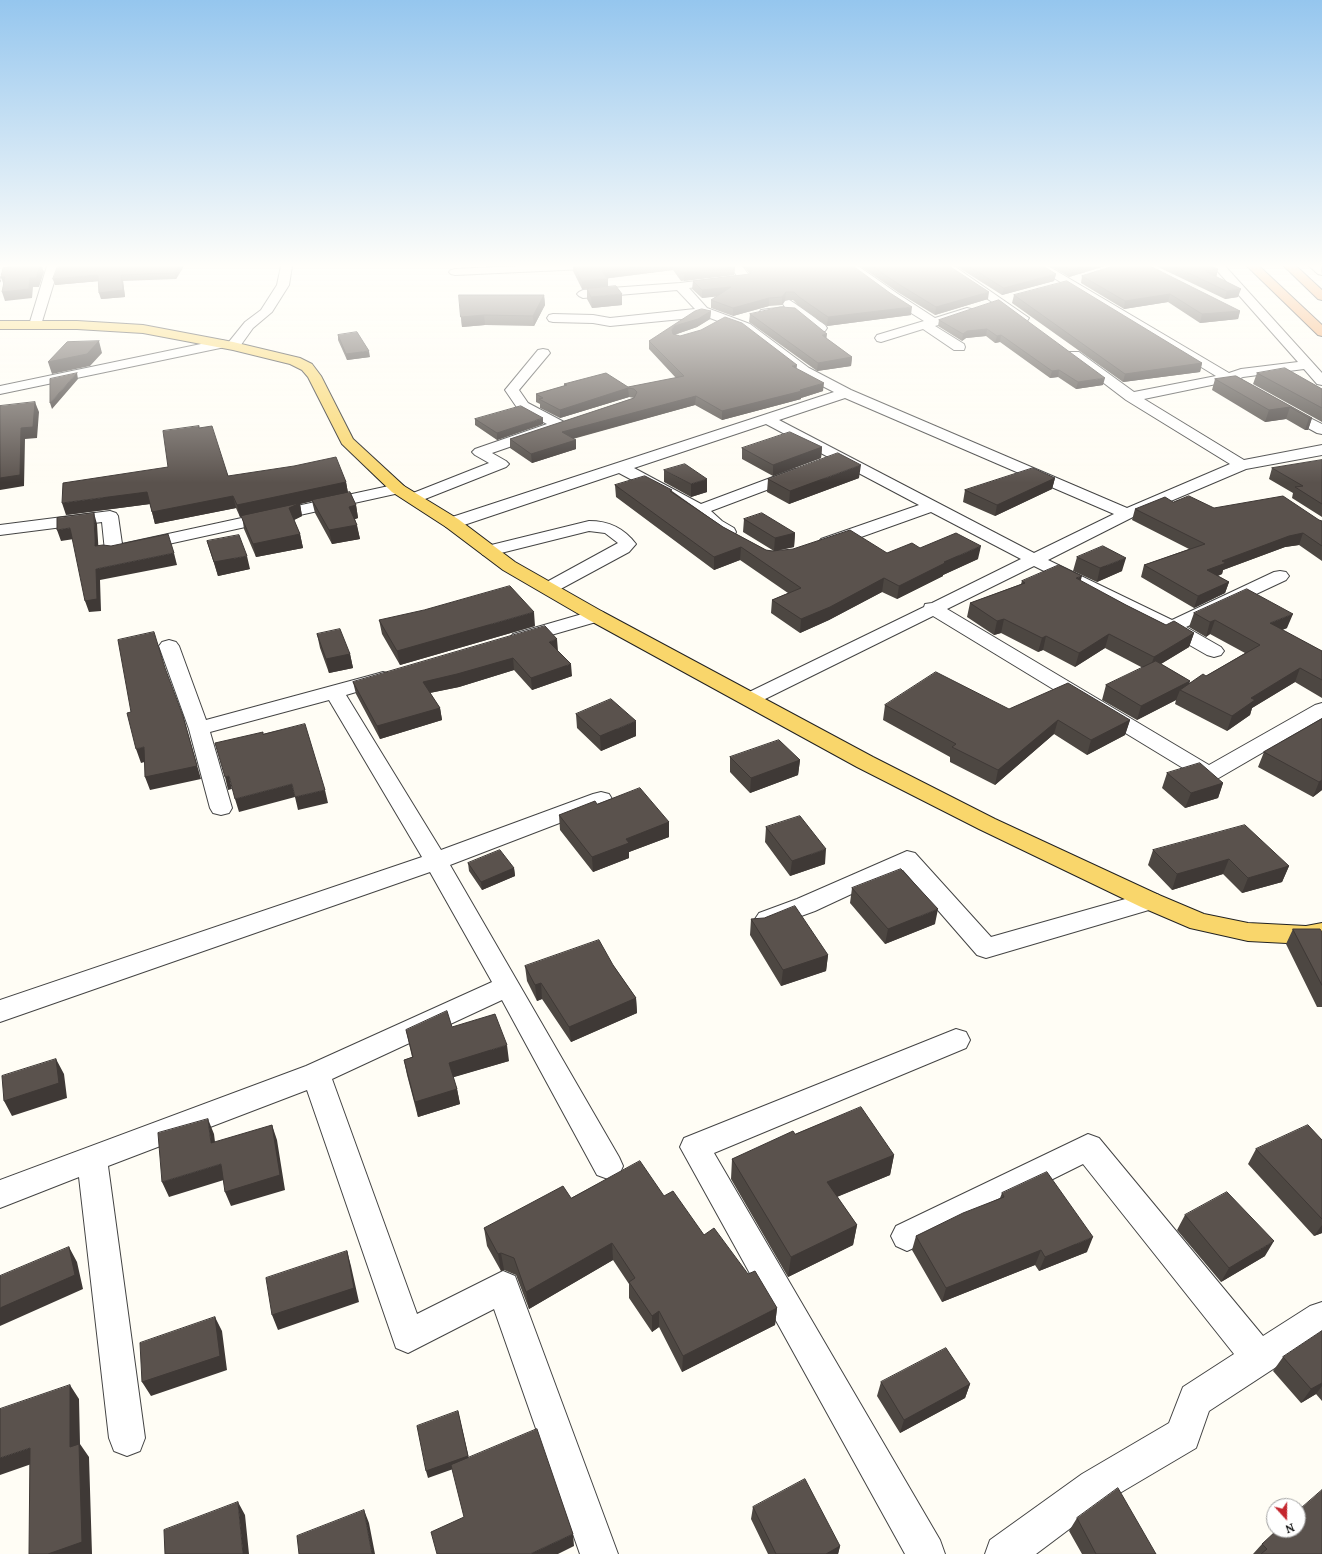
<!DOCTYPE html>
<style>
body{margin:0}
#map{position:relative;width:1322px;height:1554px;overflow:hidden;background:#fffdf5;font-family:Lora,serif}
canvas{display:block}
.north{position:absolute;left:1266px;top:1498px;width:40px;height:40px;box-sizing:border-box;background:#fff;border:1px solid #a0a0a0;border-radius:50%;rotate:159deg;font-size:11px;font-weight:700;line-height:16px;text-align:center;color:#111}
.north::after{content:'';display:block;margin:auto;width:14px;height:18px;background:#c4262e;clip-path:polygon(50% 0,100% 100%,50% 72%,0 100%)}
</style>
<div id="map">
<canvas width="1322" height="1554"></canvas>
<div class="north">N</div>
</div>
<script>
const c = document.querySelector('canvas').getContext('2d');
c.lineJoin = 'round';
function stroke(path, color, width, dash) { c.strokeStyle = color; c.lineWidth = width; c.lineCap = dash ? 'butt' : 'round'; c.setLineDash(dash || []); c.stroke(path); }
function fill(path, color) { c.fillStyle = color; c.fill(path, 'evenodd'); }
const minor = new Path2D(`
 M47 266H59L41 325 39 328H31L29 325Z
 M281 266H292L289 285 272 312 253 328 238 349H228L227 346 228 343 245 322 261 310 277 285Z
 M518 266H591L585 269 455 275 451 274 449 272 451 270 455 269Z
 M730 266H742L751 278 749 280 745 281 689 288 707 308 750 324 809 368 851 390 1127 508 1230 464 1126 400 1067 355 1069 352H1079L1134 392 1216 376 1034 266H1048L1229 373 1241 369 1298 362 1213 266H1225L1322 373V385L1317 384 1304 369 1243 377 1238 379 1240 381 1238 384 1233 385 1226 382 1144 399 1244 460 1322 445V455L1246 469 1133 517 1048 560 1172 620 1274 572 1280 571 1286 572 1289 576 1286 580 1186 627 1221 647 1224 651 1221 655 1214 657 1207 655 1165 631 1034 566 947 609 1209 765 1315 705 1322 703V718L1217 779 1209 781 1201 779 933 616 757 703 750 705 743 703 740 699 743 695 924 607 925 604 932 603 1021 559 931 512 833 547 827 548 821 547 818 543 821 539 919 505 766 424 634 468 701 504 789 471 795 469 801 471 803 474 801 477 711 511 722 521 734 528 736 532 734 536 728 537 722 536 710 529 694 513 619 473 458 527 452 528 446 527 444 523 446 519 834 392 799 374 742 330 702 315 692 318 610 326 593 323 553 322 549 321 547 318 549 315 553 314 593 315 610 318 695 309 677 290 583 298 579 296 577 294 579 292 583 290 680 283 737 276ZM845 398 1114 514 1034 553 779 420Z
 M846 266H858L898 294 935 318 967 308 971 309 973 312 971 315 935 326 964 344 965 347 964 350H954L923 329 881 342 877 341 875 338 877 335 924 321 890 300 847 268Z
 M941 266H954L1029 318 1027 321H1019Z
 M1309 266H1321L1322 275 1318 274Z
 M789 300C794 302 819 321 825 325L827 328 825 331H817L791 313 765 317 761 316 759 313 761 310 785 307 783 304 785 301Z
 M220 340 225 341 226 344 225 347 0 394V386Z
 M543 349 548 350 550 353 519 390 528 403 564 422 566 425 564 428 492 453 506 461 509 464 506 467 420 501 414 503 408 501 406 498 408 495 489 463 475 455 472 452 475 449 547 424 518 409 505 390 538 350Z
 M1284 405 1322 424V434L1317 433 1279 412 1277 409 1279 406Z
 M398 484 404 486 406 489 404 492 114 556 108 555 105 551 102 522 0 535V525L110 511 116 513 118 516 122 544Z
 M589 521C609 521 624 528 636 544L629 552 555 592 549 593 543 592 540 588 543 584 618 543 605 533 589 531 489 556 483 555 480 551 483 547Z
 M596 610 603 612 605 616 603 620 520 644 513 642 510 638 513 634Z
 M169 640 176 642 179 646 206 720 376 674 383 672 390 674 393 678 390 682 346 695 441 850 593 794 601 792 609 794 612 799 609 804 450 865 619 1157 623 1166 619 1175 608 1179 597 1175 502 1000 332 1079 417 1314 503 1271 515 1276 618 1554H580L494 1309 408 1353 396 1348 307 1090 108 1166 145 1438 140 1451 127 1456 114 1451 109 1438 79 1177 0 1208V1180L306 1066 492 982 430 872 0 1022V1000L422 857 329 700 210 732 232 808 229 813 221 815 213 813 210 808 189 729 159 646 162 642Z
 M907 851 915 853 991 937 1150 892 1159 895 1162 901 1159 907 986 958 977 955 903 870 815 911 768 928 759 925 755 919 759 913 797 899Z
 M956 1029 966 1032 970 1040 966 1048 714 1153 940 1540 945 1554H905L680 1147 684 1138Z
 M1088 1134 1099 1138 1263 1336 1310 1306 1322 1302V1337L1209 1411 1196 1448 1108 1500 1036 1554H985L990 1540 1082 1474 1169 1423 1183 1387 1234 1354 1083 1164 918 1246 907 1251 896 1246 891 1236 896 1226Z`);
const major = new Path2D(`
 M0 321H77L143 325 233 342 300 358 312 364 321 376 353 439 404 486 458 519 515 562 603 612 873 757 995 819 1159 895 1204 914 1248 923 1306 926 1322 923V941L1306 944 1248 941 1190 928 1141 907 979 829 857 767 589 620 503 570 446 527 392 492 342 444 308 377 302 370 290 364 233 350 143 333 77 329H0Z`);
const highway = new Path2D(`
 M1247 266H1259L1322 325V336L1318 335Z
 M1284 266H1296L1322 290V300L1318 299Z`);
stroke(minor, '#444', 2);
stroke(major, '#222', 2);
stroke(highway, '#222', 2);
stroke(new Path2D(`
 M0 282 2 273`), '#333', 1.5, [2.5, 1]);
fill(minor, '#fff');
fill(major, '#f9d66b');
fill(highway, '#f5a25d');
fill(new Path2D(`
 M184 266 176 279 123 281 125 297 101 299 99 281 55 285 53 279Z
 M573 266H734L735 267 734 275 681 281 673 270 608 278V287L582 289 573 271Z
 M743 266H853L911 315 827 326 798 305 793 300H785L782 305 769 306 733 316 711 308V300L717 296 702 298 692 289 693 281 750 274Z
 M860 266H949L988 299 935 315 899 293Z
 M956 266H1043L1056 274 1054 281 1002 295Z
 M1050 266H1105L1069 277Z
 M1114 266 1240 311 1238 319 1200 323 1168 302 1124 309 1081 283 1082 276Z
 M1156 266H1210L1218 269 1216 277 1238 297 1225 299Z
 M587 289 622 305 592 308 587 299Z
 M459 295H544L545 305 534 326 485 325 462 327Z
 M1014 295 1202 363 1200 372 1123 382 1012 303Z
 M999 300 1103 385 1076 389 1058 377 1050 378 1000 342 995 343 986 336 966 338 962 341 938 326 939 320Z
 M711 311 710 319 697 327 674 335 797 369 823 391 801 398V399L722 420 695 405 573 439 576 440V449L532 463 510 448V439L634 398 629 397 560 418 540 408V404L536 402V394L564 386V384L628 387 676 378 649 349V341Z
 M750 314 826 338 852 357 851 366 817 371 749 322Z
 M338 335 370 357 347 360 338 340Z
 M1257 373 1322 389V422L1253 384Z
 M1236 376 1312 418 1308 430H1305L1286 419 1265 422 1212 390 1215 379Z
 M475 419 543 424 497 440 475 425Z
 M199 428 228 476 346 482 348 493 356 505 358 518 355 519 360 539 332 544 315 513 312 501 300 504 302 516 294 520 300 534 303 548 256 557 244 529 242 516 240 517 236 508 155 524 150 504 66 515 168 467Z
 M822 447 821 458 773 476 742 459V448Z
 M1322 460V517L1292 498 1293 493 1269 479 1272 468Z
 M664 470 707 492 691 497 664 482Z
 M859 478 789 504 767 492 768 479Z
 M1055 478 1052 489 995 516 963 502 965 490Z
 M615 485 672 491 723 527 766 550 774 551 743 532 744 519 795 533 794 547 776 551 887 553 920 548 978 559 943 575V576L897 599 882 592 829 620 800 633 771 613 772 600 788 593 740 560 714 570 616 497Z
 M1173 502 1214 508 1322 521V561L1299 545 1285 547 1223 570 1222 574 1218 576 1229 582 1225 593 1194 608 1141 577 1144 565 1189 549 1132 520 1135 509Z
 M207 541 250 569 218 576Z
 M1077 557 1122 571 1097 582 1073 571Z
 M1022 581H1080L1126 605 1166 625 1194 633 1189 647 1161 664 1190 681 1189 683 1206 676 1245 653 1210 634 1206 637 1189 627 1194 613 1287 628 1282 630 1322 651V698L1295 682 1252 708 1250 715 1227 731 1175 704 1176 700 1137 720 1102 700 1106 685 1143 668 1105 648 1075 667 1043 650 1038 652 1001 633 994 635 967 617 970 603 1021 584Z
 M379 620 535 626 400 665 382 634Z
 M317 634 350 654 353 668 329 673 320 648Z
 M558 651 572 676 532 690 514 670 459 687 430 693 440 708 442 720 380 739 356 694 353 682Z
 M885 705 1009 709 1130 720 1125 735 1087 755 1054 734 995 785 950 762V757L883 720Z
 M576 714 636 736 601 751 577 728Z
 M1322 719V790L1313 797 1258 767 1264 752Z
 M730 757 800 760 798 775 750 793 730 772Z
 M1167 773 1223 783 1218 798 1185 808 1162 788Z
 M597 804 669 822V837L629 852V858L593 872 560 830 559 815Z
 M766 827 825 864 790 876 765 842Z
 M1153 850 1289 866 1282 882 1242 893 1223 874 1172 890 1148 865Z
 M468 863 514 868 515 876 482 890 469 871Z
 M852 888 935 924 885 944 850 903Z
 M751 919 828 955 826 971 781 986 750 935Z
 M1293 929 1322 932V1007H1317L1286 944Z
 M613 965 636 998 637 1013 571 1042 542 999 537 1001 527 981 525 966Z
 M452 1027 509 1061 453 1077 457 1089 460 1104 418 1117 407 1075 404 1060 412 1057 406 1030Z
 M795 1134 894 1155 890 1175 837 1197 857 1225 853 1245 788 1277 731 1179 732 1159Z
 M1322 1140V1233L1314 1236 1248 1164 1256 1149Z
 M1002 1193 1087 1252 1039 1271 1035 1265 942 1302 912 1250 916 1236 1000 1198Z
 M664 1196 704 1235 748 1274 777 1308 775 1325 682 1372 659 1327 652 1332 629 1298V1284L613 1260 529 1309 516 1275 504 1270 501 1271 487 1246 484 1228 571 1198Z
 M1185 1215 1265 1256 1221 1282 1177 1230Z
 M1322 1331V1401L1316 1394 1301 1403 1273 1371 1283 1357Z
 M881 1382 970 1384 965 1398 900 1433 877 1396Z
 M753 1507 840 1546 838 1554H768L751 1519Z
 M1077 1518 1156 1554H1082L1069 1531Z
 M1262 1544 1322 1554H1253Z`), '#4d4742');
fill(new Path2D(`
 M7 266H21L8 267Z
 M40 266H42L44 272 39 287H33L32 298 5 301 2 292 30 278Z
 M178 266H184L176 279 174 273Z
 M647 266H673V270L603 279 602 271Z
 M1083 266H1105L1069 277 1071 270Z
 M735 267 734 275 684 281V273Z
 M1218 269 1216 277 1205 271Z
 M1056 274 1054 281 1002 295 1004 288Z
 M98 275 100 281 55 285 53 279Z
 M121 275 123 281 125 297 101 299 99 293Z
 M1 277H5L4 286Z
 M608 279V287L582 289V281Z
 M731 287V295L702 298V290Z
 M1241 289 1238 297 1225 299 1227 291Z
 M786 292 785 300 782 305V297Z
 M989 292 988 299 935 315 936 307Z
 M622 294V305L592 308 591 297Z
 M1170 294 1168 302 1124 309 1125 301Z
 M544 295 545 305 534 326 533 316Z
 M769 298V306L733 316V308Z
 M912 307 911 315 827 326 828 317Z
 M711 311 710 319 697 327 674 335 672 339V330L674 326Z
 M1240 311 1238 319 1200 323 1202 314Z
 M484 315 485 325 462 327 461 317Z
 M987 329 986 336 966 338 962 341 963 334 967 331Z
 M827 334 826 342 822 335Z
 M1001 335 1000 342 995 343 997 336Z
 M99 341 102 353 90 366 52 374 48 362Z
 M369 351 370 357 347 360 346 354Z
 M852 357 851 366 817 371 818 363Z
 M1202 363 1200 372 1123 382 1125 374Z
 M797 365 796 374 792 366Z
 M1059 370 1058 377 1050 378 1052 371Z
 M77 373 78 379 52 409 50 403Z
 M1105 378 1103 385 1076 389 1078 382Z
 M824 383 823 391 801 398V399L722 420V411Z
 M628 388 629 397 560 418V410Z
 M696 396 695 405 563 441 562 432Z
 M35 402 39 412 37 438 25 439 24 486 0 490V478L21 428Z
 M1290 407 1286 419 1265 422 1269 410Z
 M543 418V424L497 440V433Z
 M1309 418H1312L1308 430H1305Z
 M576 440V449L532 463 531 454Z
 M822 447 821 458 773 476V465Z
 M861 465 859 478 789 504 790 491Z
 M1055 478 1052 489 995 516 997 505Z
 M707 479V492L691 497V484Z
 M346 482 348 493 300 504 302 516 292 521 289 508 296 505 240 517 237 505Z
 M147 492 150 504 66 515 62 503Z
 M233 496 236 508 155 524 152 512Z
 M356 505 358 518 352 520 349 507Z
 M94 513 97 524 99 557 95 546Z
 M357 525 360 539 332 544 329 530Z
 M70 528 74 539 61 541 57 530Z
 M795 533 794 547 774 551 775 538Z
 M1303 533 1299 545 1285 547 1223 570 1222 574 1203 581 1207 570 1222 561 1289 536Z
 M300 534 303 548 256 557 253 544Z
 M981 546 978 559 943 575V576L897 599 899 586 944 562Z
 M741 547 740 560 714 570V557Z
 M174 553 177 565 100 580 101 611 89 612 85 601 96 569Z
 M247 556 250 569 218 576 214 562Z
 M1126 558 1122 571 1097 582 1100 568Z
 M1082 576 1078 590 1076 578Z
 M884 578 882 592 829 620 800 633 801 619Z
 M1229 582 1225 593 1194 608 1198 596Z
 M534 612 535 626 400 665 397 651Z
 M1293 614 1287 628 1264 637 1270 623Z
 M1004 619 1001 633 994 635 997 621Z
 M1215 620 1210 634 1206 637 1210 622Z
 M1194 633 1189 647 1149 671 1154 657Z
 M1109 634 1105 648 1075 667 1079 653Z
 M1046 636 1043 650 1038 652 1042 638Z
 M557 639 558 651 549 642Z
 M350 654 353 668 329 673 326 659Z
 M513 658 514 670 459 687 424 694 423 682Z
 M571 664 572 676 532 690 531 678Z
 M1300 668 1295 682 1252 708 1250 715 1227 731 1232 716 1251 698Z
 M1190 681 1186 693 1180 690 1176 700 1137 720 1141 706Z
 M440 708 442 720 380 739 377 726Z
 M183 716 201 779 150 790 145 777Z
 M1058 720 1054 734 995 785 998 770Z
 M1130 720 1125 735 1087 755 1091 740Z
 M636 721V736L601 751 600 736Z
 M144 747 148 761 141 763 136 749Z
 M800 760 798 775 750 793 751 778Z
 M229 776 232 789 228 790 225 777Z
 M1322 780V790L1313 797 1319 782Z
 M1223 783 1218 798 1185 808 1191 793Z
 M292 784 295 797 239 812 235 799Z
 M325 790 328 803 298 810 295 797Z
 M669 822V837L629 852V858L593 872 592 857 626 839Z
 M826 849 825 864 790 876 792 861Z
 M1229 859 1223 874 1172 890 1177 874Z
 M1289 866 1282 882 1242 893 1248 878Z
 M514 868 515 876 482 890 481 882Z
 M938 909 935 924 885 944 888 929Z
 M828 955 826 971 781 986 783 970Z
 M541 983 542 999 537 1001 535 985Z
 M636 998 637 1013 571 1042 569 1027Z
 M507 1045 509 1061 451 1078 449 1063Z
 M56 1059 64 1074 67 1098 12 1116 4 1101Z
 M457 1089 460 1104 418 1117 415 1102Z
 M208 1119 214 1134 217 1158 211 1143Z
 M272 1125 277 1140 285 1190 231 1206 225 1192Z
 M894 1155 890 1175 824 1202 827 1182Z
 M221 1164 227 1179 169 1197 162 1182Z
 M857 1225 853 1245 788 1277 791 1257Z
 M1322 1225V1233L1314 1236Z
 M1093 1237 1087 1252 1039 1271 1045 1257Z
 M1274 1241 1265 1256 1221 1282 1229 1268Z
 M612 1243 613 1260 529 1309 526 1292Z
 M69 1247 77 1262 83 1289 0 1326V1308Z
 M1041 1250 1035 1265 942 1302 946 1288Z
 M347 1251 351 1266 359 1302 278 1330 272 1315Z
 M501 1253 504 1270 501 1271 498 1254Z
 M777 1308 775 1325 682 1372 683 1356Z
 M659 1311V1327L652 1332V1316Z
 M215 1317 222 1331 227 1370 151 1396 142 1382Z
 M1322 1383V1386L1316 1394 1301 1403 1311 1389Z
 M970 1384 965 1398 900 1433 904 1420Z
 M70 1385 79 1399 80 1444 89 1457 92 1554H48L70 1447Z
 M458 1411 470 1463 428 1478 426 1471Z
 M30 1448 40 1461 0 1475V1458Z
 M238 1502 245 1515 249 1554H243Z
 M364 1510 369 1523 375 1554H372Z
 M573 1534 574 1546 558 1554H530Z
 M840 1546 838 1554H826Z`), '#3f3936');
const building = new Path2D(`
 M20 266H40L36 278H30L29 289 2 292 5 277H1L3 268Z
 M58 266H178L174 273 121 275 123 290 99 293 98 275 53 279Z
 M574 266H647L602 271 608 279 582 281Z
 M676 266H734L735 267 682 273Z
 M750 266H853L890 293 912 307 828 317 799 297 794 292H786L782 297 769 298 733 308 711 300 731 287 702 290 693 281 750 274 753 269Z
 M872 266H949L989 292 936 307 900 285Z
 M969 266H1043L1056 274 1004 288Z
 M1064 266H1083L1071 270Z
 M1114 266H1150L1240 311 1202 314 1170 294 1125 301 1082 276Z
 M1174 266H1210L1218 269 1205 271 1241 289 1227 291Z
 M1067 281 1202 363 1125 374 1014 295Z
 M616 286 622 294 591 297 587 289Z
 M459 295H544L533 316 484 315 461 317Z
 M999 300 1105 378 1078 382 1059 370 1052 371 1001 335 997 336 987 329 967 331 963 334 939 320Z
 M781 307 795 308 827 334 822 335 852 357 818 363 750 314Z
 M702 309 711 311 698 319 674 326 672 330 673 334 680 336 701 330 725 317 742 323 797 365 792 366 824 383 800 390 802 391 722 411 696 396 562 432 576 440 531 454 510 439 634 398 637 392 634 389 628 388 560 410 539 399 543 398 536 394 567 385 564 384 606 373 628 387 684 376 649 341 695 311Z
 M357 332 369 351 346 354 338 335Z
 M99 341 87 354 48 362 67 342Z
 M1285 368 1322 389V408L1257 373Z
 M77 373 50 403V379Z
 M1236 376 1312 418H1309L1290 407 1269 410 1215 379Z
 M35 402 33 427 21 428 20 475 0 478V406Z
 M521 406 543 418 497 433 475 419Z
 M199 426V428L212 426 228 476 294 466 336 457 346 482 237 505 233 496 152 512 147 492 62 503 63 483 168 467 163 431Z
 M790 432 822 447 773 465 742 448Z
 M838 453 861 465 790 491 768 479Z
 M1322 460V504L1295 487 1303 486 1272 468Z
 M685 464 707 479 691 484 664 470Z
 M1033 468 1055 478 997 505 965 490Z
 M645 476 672 490 670 491 723 527 766 550 772 551 793 549 850 530 887 553 912 543 920 548 956 533 981 546 944 562 945 563 899 586 884 578 830 607 801 619 772 600 801 588 741 547 714 557 615 485Z
 M350 492 356 505 349 507 357 525 329 530 312 500Z
 M1189 496 1214 508 1283 496 1319 520 1322 521V546L1303 533 1289 536 1222 561 1226 563 1207 570 1229 582 1198 596 1144 565 1205 544 1135 509 1165 497 1173 502Z
 M300 503 289 508 300 534 253 544 241 516Z
 M94 513 95 546 103 545 111 546 168 534 174 553 96 569 97 599 85 601 70 528 57 530V518Z
 M762 513 795 533 775 538 744 519Z
 M239 535 247 556 214 562 207 541Z
 M1103 546 1126 558 1100 568 1077 557Z
 M1059 565 1082 576 1076 578 1126 605 1166 625 1174 621 1194 633 1154 657 1109 634 1079 653 1046 636 1042 638 1004 619 997 621 970 603 1025 583 1022 581Z
 M510 586 534 612 397 651 379 620 424 610Z
 M1247 589 1293 614 1270 623 1322 651V680L1300 668 1251 698 1255 700 1232 716 1180 690 1203 674 1206 676 1260 645 1215 620 1210 622 1194 613Z
 M545 626 557 639 549 642 571 664 531 678 513 658 457 674 423 682 440 708 377 726 353 682Z
 M340 629 350 654 326 659 317 634Z
 M154 632 165 668 183 716 197 766 145 777 144 747 136 749 127 713 131 712 118 640Z
 M1156 661 1190 681 1141 706 1106 685Z
 M936 672 1009 709 1068 683 1130 720 1091 740 1058 720 998 770 952 747 956 744 885 705Z
 M611 699 636 721 600 736 576 714Z
 M1322 719V780L1319 782 1264 752Z
 M305 724 325 790 295 797 292 784 235 799 229 776 225 777 215 743 263 732V734Z
 M779 740 800 760 751 778 730 757Z
 M1200 763 1223 783 1191 793 1167 773Z
 M640 788 669 822 626 839 629 843 592 857 559 815 595 801 597 804Z
 M800 816 826 849 792 861 766 827Z
 M1245 825 1289 866 1248 878 1229 859 1177 874 1153 850Z
 M500 850 514 868 481 882 468 863Z
 M901 869 938 909 888 929 852 888Z
 M795 906 828 955 783 970 751 919 764 918Z
 M1293 929H1320L1322 932V985Z
 M599 940 613 965 636 998 569 1027 541 983 535 985 525 966Z
 M447 1011 452 1027 495 1014 507 1045 449 1063 457 1089 415 1102 404 1060 413 1057 406 1030Z
 M56 1059 59 1083 4 1101 2 1076Z
 M861 1107 894 1155 827 1182 857 1225 791 1257 732 1159 793 1131 795 1134Z
 M208 1119 211 1143 272 1125 280 1175 225 1192 221 1164 162 1182 158 1133Z
 M1308 1125 1322 1140V1219L1256 1149Z
 M640 1161 664 1196 673 1191 704 1235 714 1228 748 1274 755 1271 777 1308 683 1356 659 1311 652 1316 629 1282 635 1278 612 1243 526 1292 514 1258 501 1253 498 1254 484 1228 563 1186 571 1198Z
 M1047 1172 1093 1237 1045 1257 1041 1250 946 1288 916 1236 963 1213 1004 1197 1002 1193Z
 M1227 1192 1274 1241 1229 1268 1185 1215Z
 M69 1247 75 1275 0 1308V1276Z
 M347 1251 354 1288 272 1315 266 1278Z
 M215 1317 220 1356 142 1382 140 1343Z
 M1322 1331V1383L1311 1389 1283 1357Z
 M946 1348 970 1384 904 1420 881 1382Z
 M70 1385V1447L79 1444 82 1542 48 1554H29L30 1448 0 1458V1409Z
 M458 1411 468 1456 426 1471 417 1426Z
 M537 1429 573 1534 530 1554H437L431 1532 464 1517 451 1465Z
 M805 1479 840 1546 826 1554H776L753 1507Z
 M1118 1488 1156 1554H1096L1077 1518Z
 M1322 1490V1554H1261L1267 1549 1262 1544 1277 1530H1298V1511Z
 M238 1502 243 1554H165L164 1530Z
 M364 1510 372 1554H299L297 1536Z`);
fill(building, '#5a524d');
stroke(building, '#3f3936', 1);
const sky = c.createLinearGradient(0, 0, 0, 483);
sky.addColorStop(0, '#95c6ee');
sky.addColorStop(0.55, '#fffefa');
sky.addColorStop(1, '#fffefa00');
c.fillStyle = sky;
c.fillRect(0, 0, 1322, 483);
</script>
